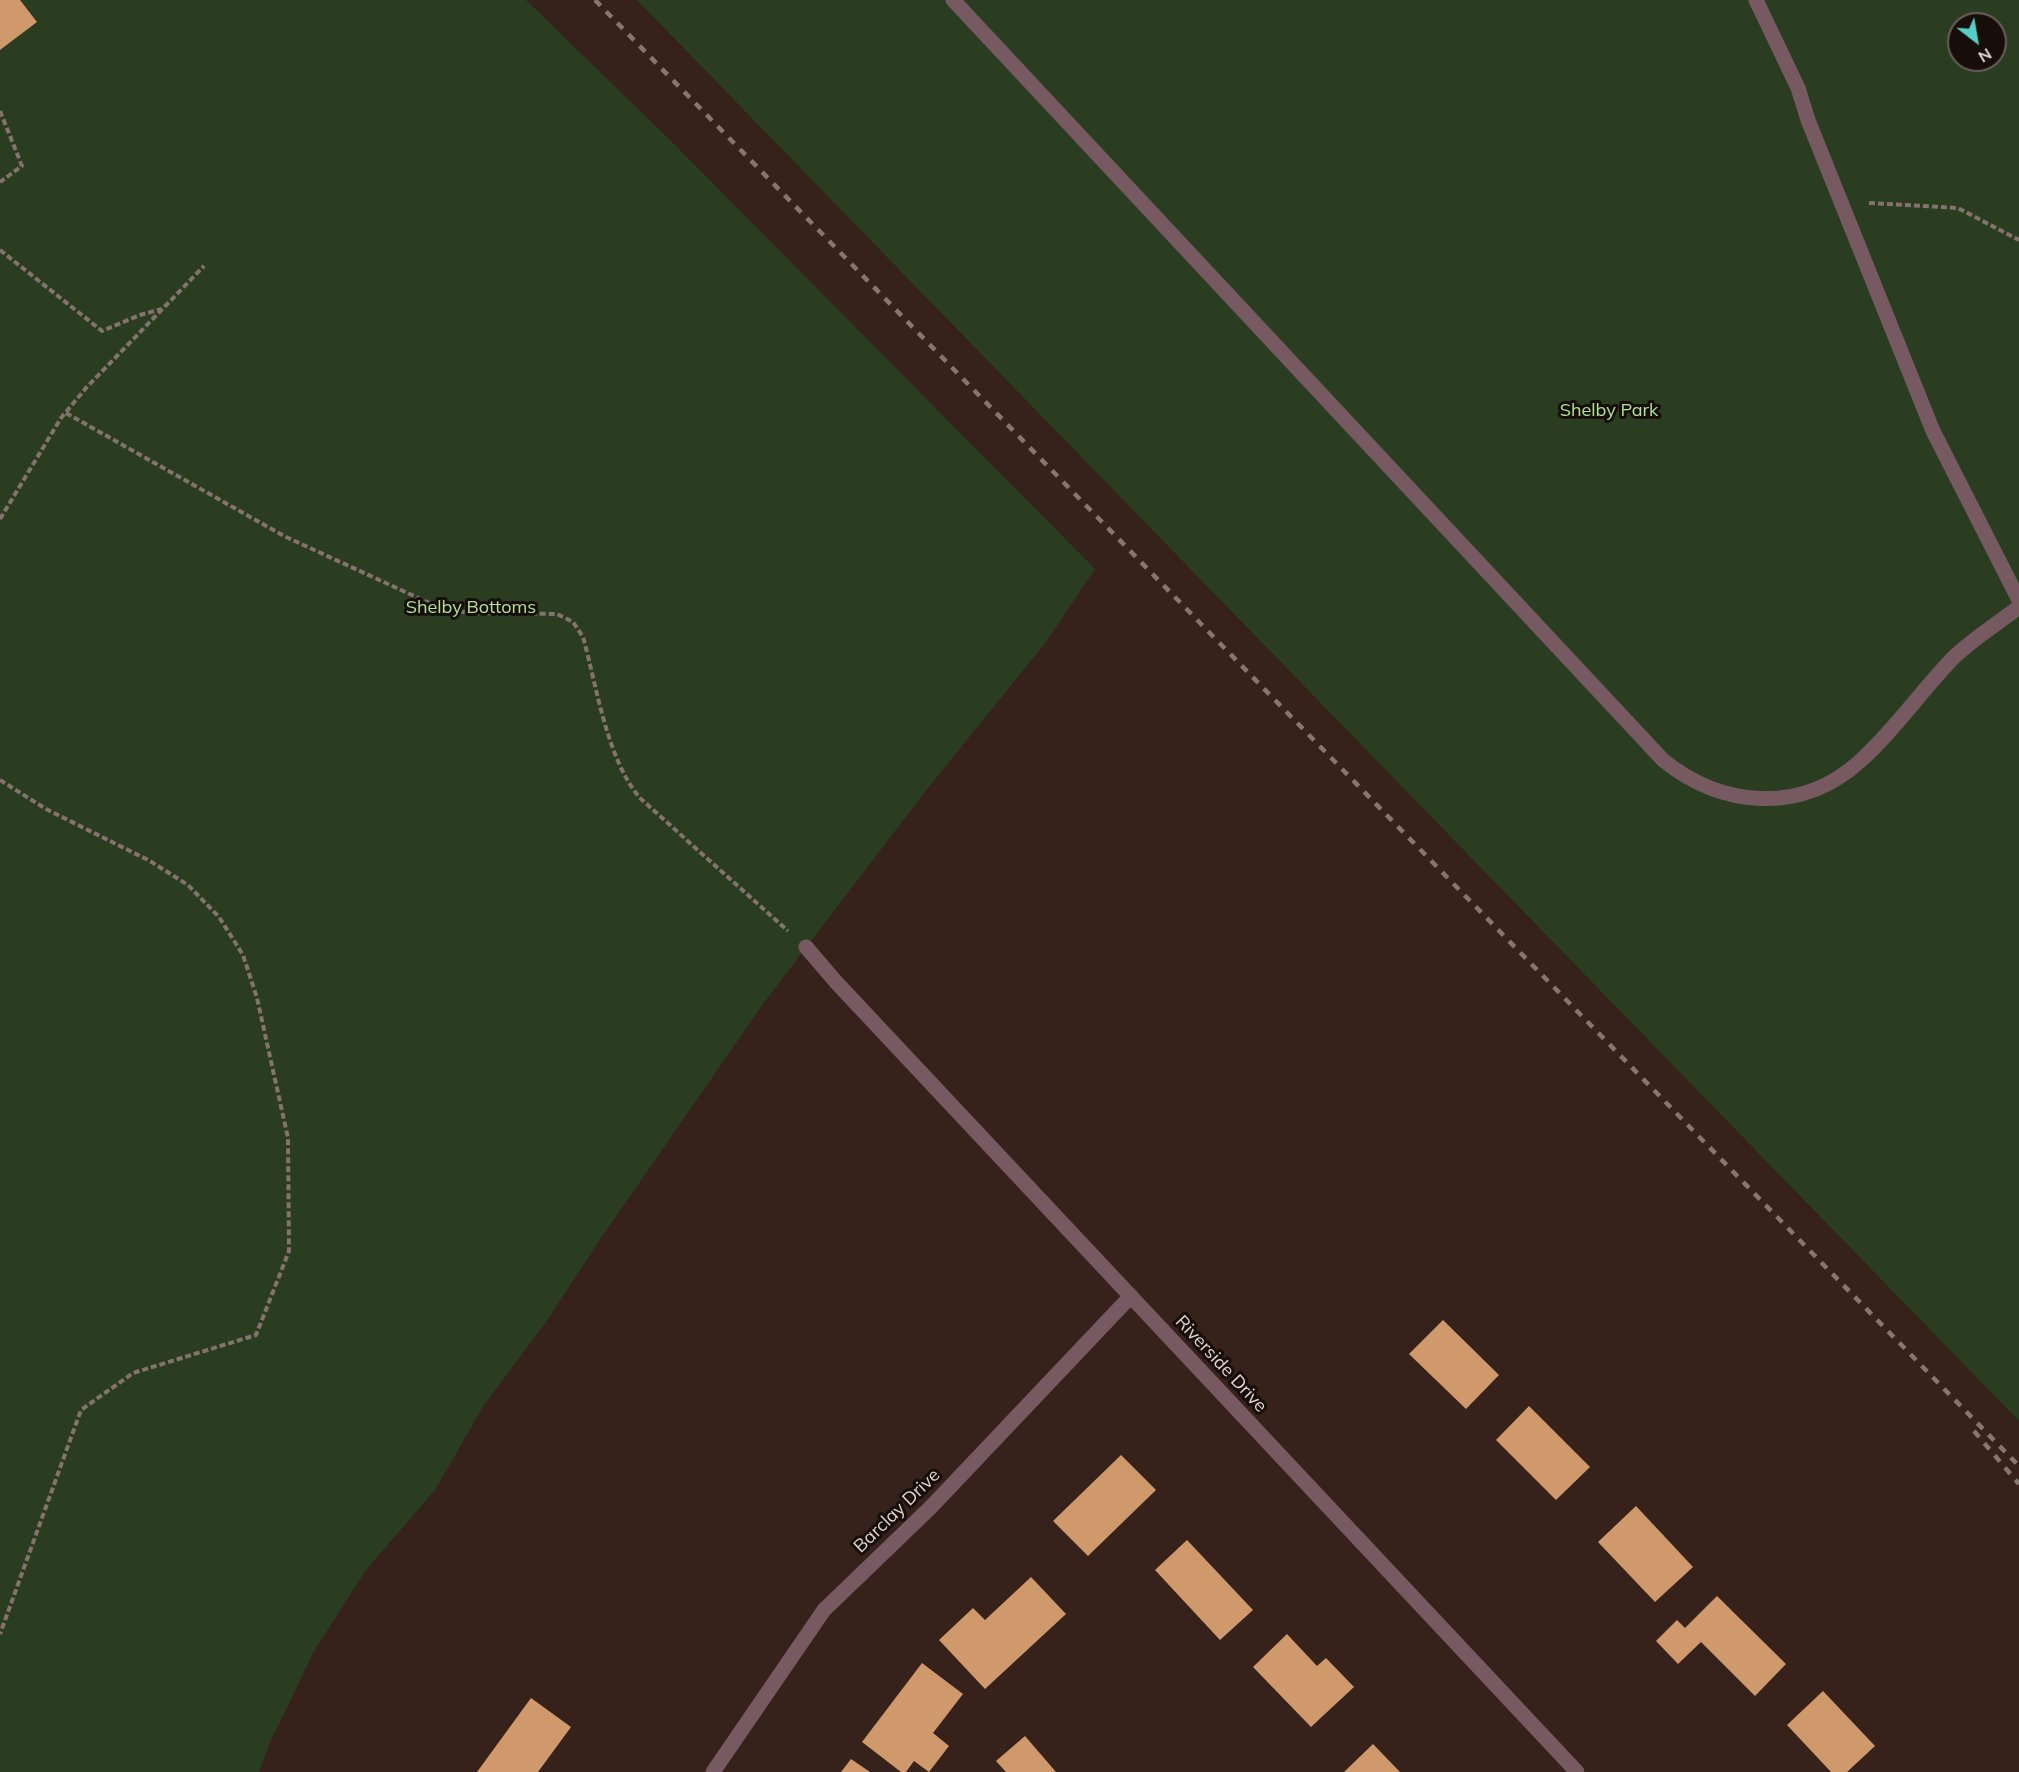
<!DOCTYPE html>
<style>
body{margin:0}
#map{position:relative;width:2019px;height:1772px;overflow:hidden;background:#36221a;font-family:Mulish,sans-serif}
canvas{display:block}
.north{position:absolute;left:1947px;top:12px;width:60px;height:60px;box-sizing:border-box;background:#170e0a;border:2px solid #695e59;border-radius:50%;rotate:149deg;font-size:16px;font-weight:700;line-height:24px;text-align:center;color:#e3d5d0}
.north::after{content:'';display:block;margin:auto;width:21px;height:27px;background:#55cec6;clip-path:polygon(50% 0,100% 100%,50% 72%,0 100%)}
</style>
<div id="map">
<canvas width="2019" height="1772"></canvas>
<div class="north">N</div>
</div>
<script>
const c = document.querySelector('canvas').getContext('2d');
c.lineJoin = 'round';
function fill(path, color) { c.fillStyle = color; c.fill(path, 'evenodd'); }
function stroke(path, color, width, dash) { c.strokeStyle = color; c.lineWidth = width; c.lineCap = dash ? 'butt' : 'round'; c.setLineDash(dash || []); c.stroke(path); }
function label(font, color, halo, rows, align = 'center') {
  c.font = font + ' Mulish,sans-serif'; c.lineWidth = 6; c.setLineDash([]); c.textBaseline = 'middle'; c.strokeStyle = halo; c.fillStyle = color; for (const [text, x, y, turn = 0] of rows) {
    c.save(); c.translate(x, y); c.rotate((+turn || 0) * Math.PI / 180); c.textAlign = isNaN(turn) ? turn : align; if (halo) c.strokeText(text, 0, 0); c.fillText(text, 0, 0); c.restore();
  }
}
fill(new Path2D(`
 M0 0H526L670 140 1095 569 1046 642 924 793 763 1004 599 1241 546 1322 484 1405 435 1490 366 1570 314 1651 269 1745 259 1772H0Z
 M637 0H2019V1421ZM1959 24H1995V60H1959Z`), '#2a3d20');
fill(new Path2D(`
 M0 0H20L37 22 0 50Z
 M1443 1320 1499 1375 1466 1409 1409 1354Z
 M1529 1406 1590 1467 1556 1500 1496 1440Z
 M1121 1455 1156 1490 1088 1556 1053 1521Z
 M1636 1506 1693 1567 1655 1602 1598 1542Z
 M1187 1540 1253 1610 1220 1640 1155 1570Z
 M1031 1577 1066 1614 985 1689 939 1640 973 1608 985 1620Z
 M1717 1596 1786 1664 1755 1696 1701 1642 1678 1664 1656 1641 1677 1620 1685 1628Z
 M1287 1634 1317 1666 1326 1658 1354 1687 1311 1727 1253 1667Z
 M922 1663 963 1694 933 1733 949 1746 929 1772 914 1761 906 1772H901L862 1742Z
 M1823 1691 1875 1746 1847 1772H1831L1787 1725Z
 M531 1698 571 1727 538 1772H477Z
 M1025 1736 1056 1772H1006L996 1761Z
 M1373 1744 1400 1772H1344Z
 M851 1759 870 1772H841Z`), '#d0996c');
stroke(new Path2D(`
 M0 111 22 166 0 182
 M1869 203 1958 208 2019 240
 M0 250 102 331 140 315 162 309
 M66 413 284 536 427 602 456 611 471 613 557 614 573 622 583 637C597 687 607 761 641 799L788 931
 M0 519 61 418 86 388 204 266
 M0 780 46 809 150 861 188 885 219 917 243 955 257 998 288 1138 289 1251 256 1335 133 1373 81 1410 0 1634`), '#84736c', 4, [6, 3]);
stroke(new Path2D(`
 M953 0 1663 760C1721 807 1800 815 1859 762 1894 731 1921 691 1954 657 1973 639 1998 623 2019 607
 M1756 0 1798 88 1808 120 1933 431 2019 600
 M806 947 836 982 1577 1772
 M713 1772 824 1610 931 1507 1131 1296`), '#765961', 15);
stroke(new Path2D(`
 M595 0 2019 1466
 M1974 1431 2019 1484`), '#87766f', 4.5, [8, 8]);
label('18px', '#afe393', '#170e0a', [
 ["Shelby Park",1609,411],
 ["Shelby Bottoms",471,608]
]);
label('18px', '#e3d5d0', '#170e0a', [
 ["Riverside Drive",1221,1364,47],
 ["Barclay Drive",897,1511,-44]
]);
</script>
